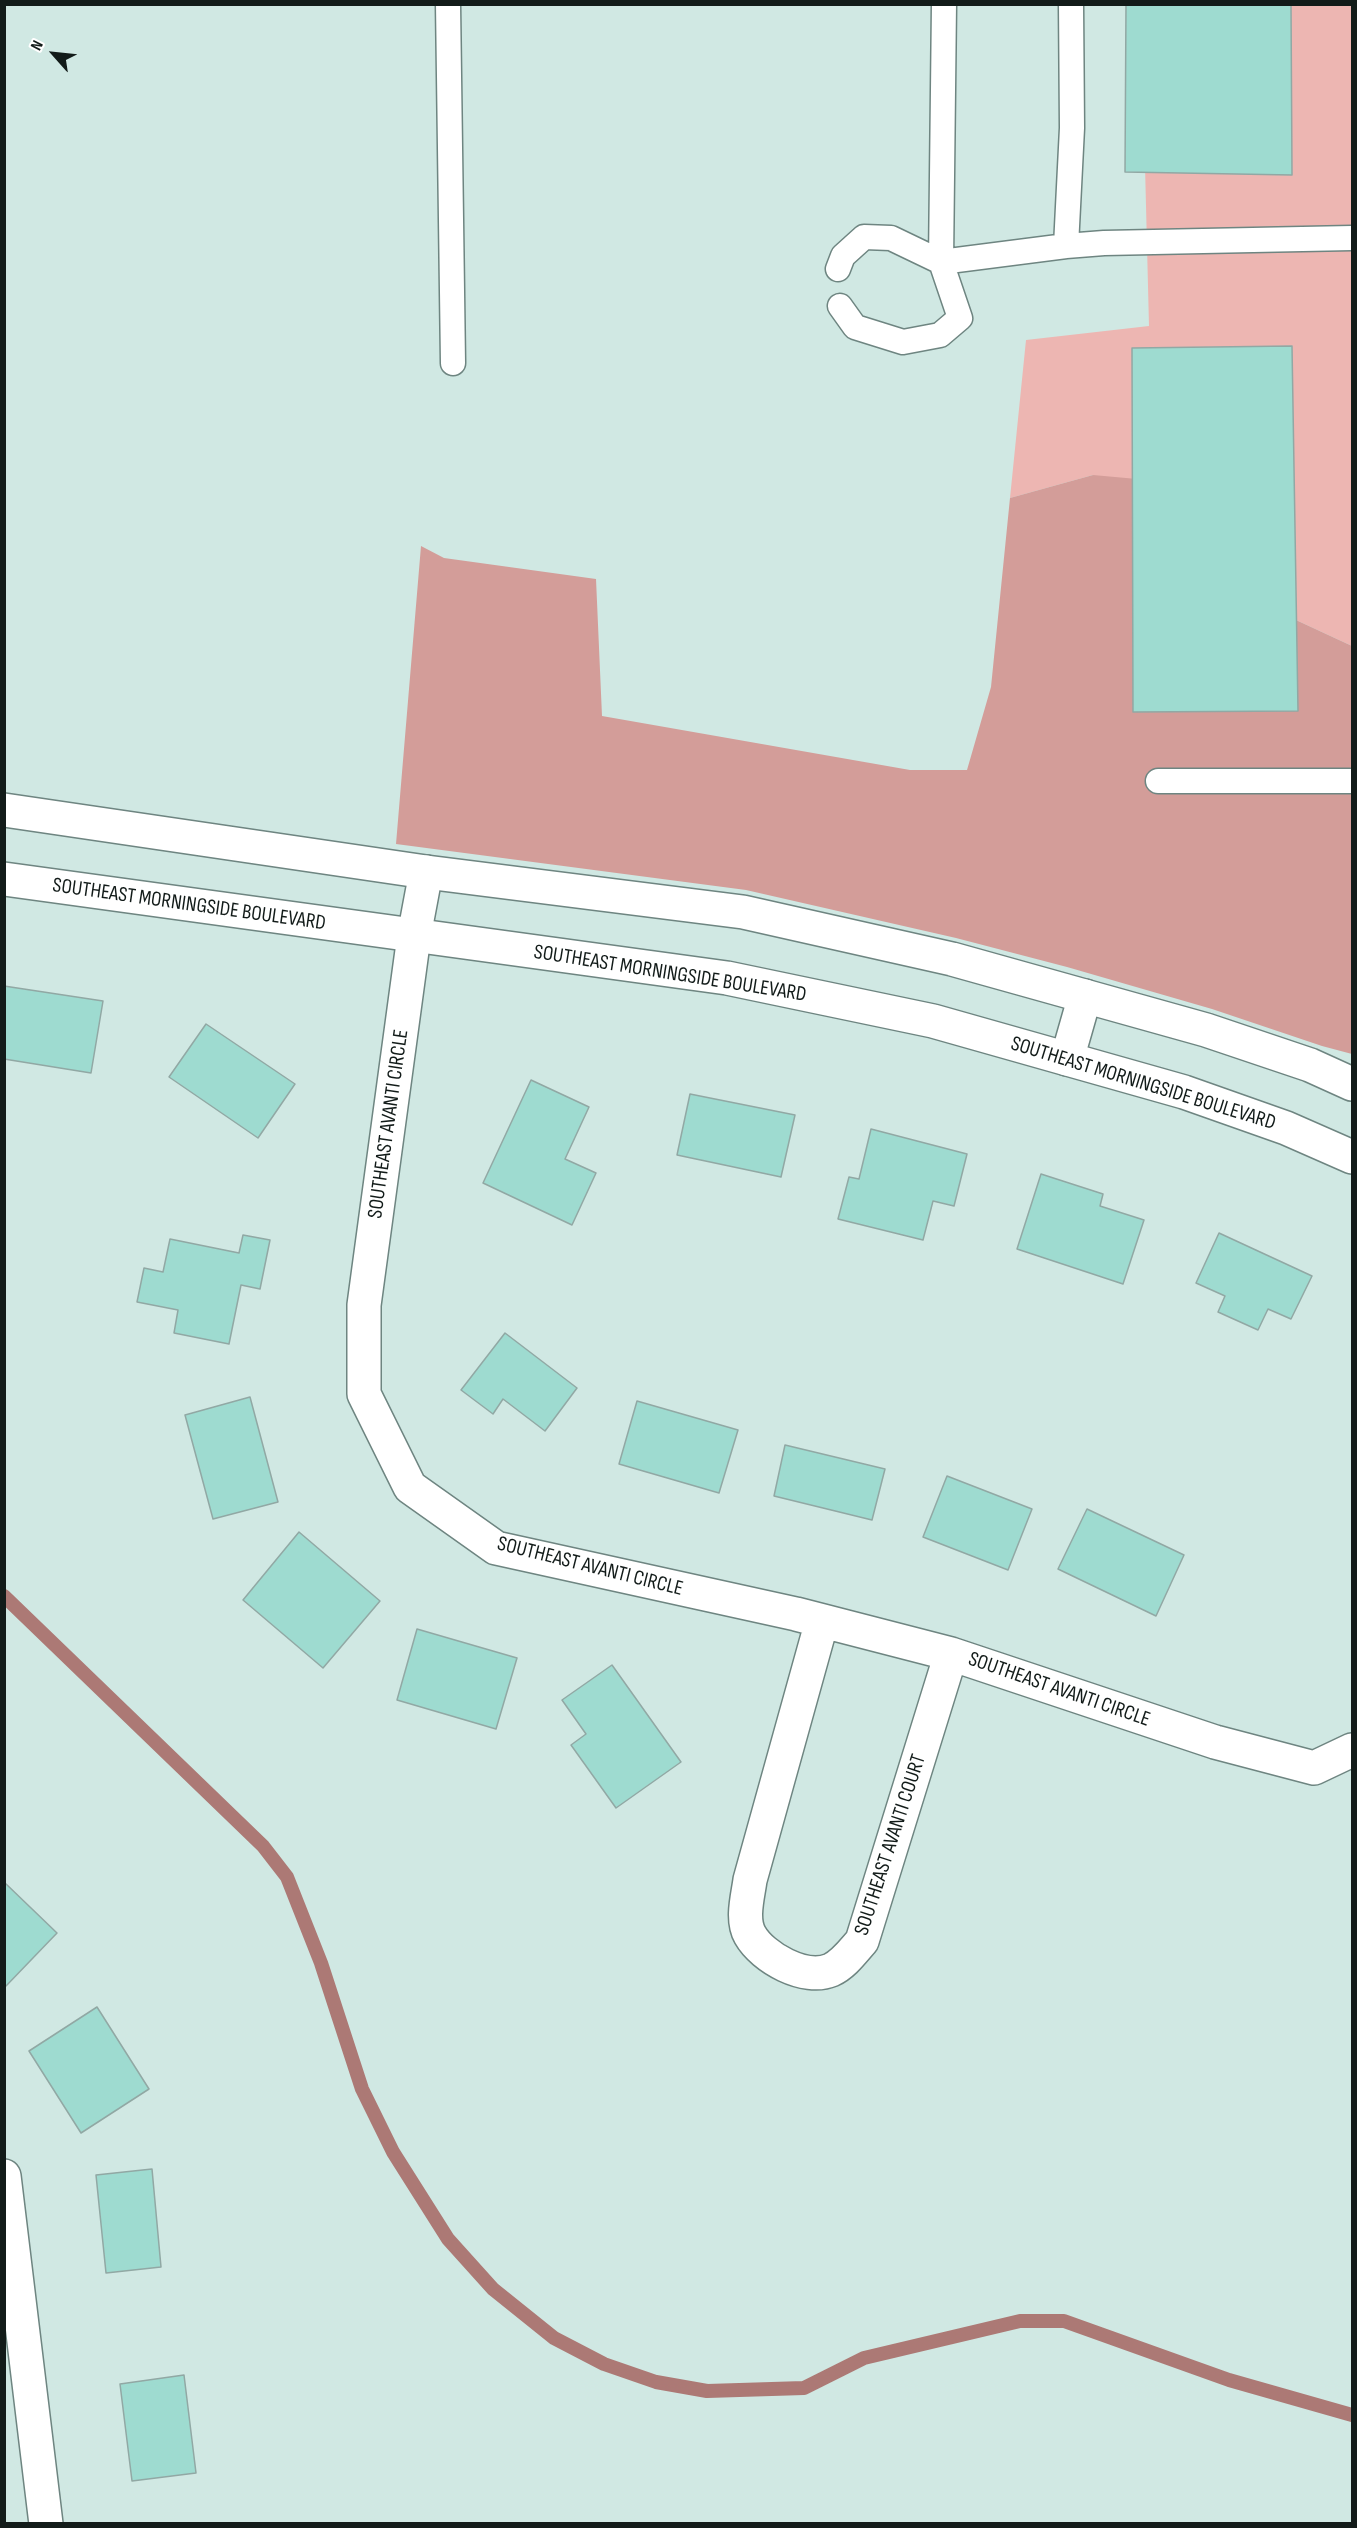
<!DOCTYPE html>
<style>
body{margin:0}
#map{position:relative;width:1357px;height:2528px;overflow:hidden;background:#d0e8e3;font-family:"Sofia Sans Condensed",sans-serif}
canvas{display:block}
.frame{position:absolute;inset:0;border:6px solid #121b19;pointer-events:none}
.north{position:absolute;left:24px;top:24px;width:60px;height:60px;-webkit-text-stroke:4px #fff;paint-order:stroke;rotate:297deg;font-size:16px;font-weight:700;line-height:24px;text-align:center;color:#121b19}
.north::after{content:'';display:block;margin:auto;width:21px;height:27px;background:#121b19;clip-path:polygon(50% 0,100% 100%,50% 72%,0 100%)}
</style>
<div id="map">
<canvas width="1357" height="2528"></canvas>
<div class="frame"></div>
<div class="north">N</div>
</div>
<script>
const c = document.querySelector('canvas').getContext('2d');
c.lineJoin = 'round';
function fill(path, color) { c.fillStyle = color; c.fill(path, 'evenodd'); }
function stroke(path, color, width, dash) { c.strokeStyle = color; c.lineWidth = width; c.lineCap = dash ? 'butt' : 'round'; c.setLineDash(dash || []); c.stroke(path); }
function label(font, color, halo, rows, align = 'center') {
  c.font = font + ' "Sofia Sans Condensed",sans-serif'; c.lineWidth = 6; c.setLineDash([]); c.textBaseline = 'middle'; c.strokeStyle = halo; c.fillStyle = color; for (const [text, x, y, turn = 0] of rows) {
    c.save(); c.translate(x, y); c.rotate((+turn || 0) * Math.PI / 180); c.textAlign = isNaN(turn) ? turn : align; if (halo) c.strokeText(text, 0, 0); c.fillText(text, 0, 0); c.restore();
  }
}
fill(new Path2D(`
 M1141 5H1352V646L1270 608 1093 475 1010 498 1026 340 1149 326Z`), '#edb6b2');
fill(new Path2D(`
 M1093 475 1137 479 1270 608 1352 646V1054L1322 1046 1212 1009 1067 967 956 938 746 890 396 844 421 546 444 558 596 579 602 716 910 770H967L991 687 1010 498Z`), '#d39d99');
stroke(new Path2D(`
 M4 1596 263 1846 287 1877 321 1963 362 2089 393 2152 448 2239 493 2289 554 2338 604 2364 656 2382 707 2391 804 2388 864 2358 1020 2321H1064L1229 2380 1352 2415`), '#ac7975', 14);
const building = new Path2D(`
 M1126 4H1291L1292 175 1125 172Z
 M1292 346 1298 711 1133 712 1132 348Z
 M4 986 103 1001 91 1073 4 1059Z
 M206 1024 295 1084 258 1138 169 1077Z
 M531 1080 589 1107 565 1159 596 1173 572 1225 483 1183Z
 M690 1094 795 1115 781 1177 677 1155Z
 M871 1129 967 1154 954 1206 933 1201 923 1240 838 1219 849 1177 859 1179Z
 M1041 1174 1103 1194 1100 1206 1144 1220 1123 1284 1017 1249Z
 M1219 1233 1312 1276 1291 1319 1268 1309 1258 1330 1218 1312 1225 1296 1196 1283Z
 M243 1235 270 1240 260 1289 241 1285 229 1344 174 1333 178 1310 137 1302 144 1268 163 1272 170 1239 239 1253Z
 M505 1333 577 1388 545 1431 503 1399 493 1414 461 1390Z
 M250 1397 278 1502 213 1519 185 1415Z
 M637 1401 738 1430 719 1493 619 1464Z
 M785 1445 885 1469 872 1520 774 1496Z
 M947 1476 1032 1509 1008 1570 923 1537Z
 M1087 1509 1184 1555 1156 1616 1058 1569Z
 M299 1532 380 1601 323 1668 243 1600Z
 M417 1629 517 1658 496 1729 397 1700Z
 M612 1665 681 1762 616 1808 571 1745 586 1734 562 1700Z
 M4 1882 57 1933 6 1986 4 1984Z
 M97 2007 149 2089 81 2133 29 2051Z
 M152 2169 161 2267 106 2273 96 2175Z
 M184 2375 196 2473 132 2481 120 2384Z`);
fill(building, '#9edbd0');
stroke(building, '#91a8a4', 1.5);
const lane = new Path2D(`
 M448 4 453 363
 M1066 246 1104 243 1352 238
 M838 269 843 256 864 237 891 238 941 262 1066 246 1072 128 1071 4
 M840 306 855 327 903 342 940 335 960 318 941 262 944 4
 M1158 781H1352`);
const street = new Path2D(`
 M426 872 414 936 364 1305V1394L410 1487 496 1548 796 1614 951 1654 1215 1742 1314 1768 1352 1750
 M1067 1059 1085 996
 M822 1621 750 1880C748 1896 741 1919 750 1935 763 1958 805 1981 831 1970 844 1964 853 1951 862 1941L951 1654
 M4 2176 46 2524`);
const secondary = new Path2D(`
 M4 810 426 872 743 912 952 959 1206 1030 1310 1065 1352 1084
 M4 879 727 978 933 1021 1184 1092 1286 1128 1352 1157`);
stroke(lane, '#6e8581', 27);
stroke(street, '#6e8581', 36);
stroke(secondary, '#6e8581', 36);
stroke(lane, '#fff', 24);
stroke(street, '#fff', 33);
stroke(secondary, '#fff', 33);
label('21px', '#121b19', '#fff', [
 ["SOUTHEAST MORNINGSIDE BOULEVARD",189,905,8],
 ["SOUTHEAST MORNINGSIDE BOULEVARD",670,974,9],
 ["SOUTHEAST MORNINGSIDE BOULEVARD",1143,1084,17],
 ["SOUTHEAST AVANTI CIRCLE",389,1124,-82],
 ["SOUTHEAST AVANTI CIRCLE",590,1567,14],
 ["SOUTHEAST AVANTI CIRCLE",1059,1690,19],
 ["SOUTHEAST AVANTI COURT",891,1845,-72]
]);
</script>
